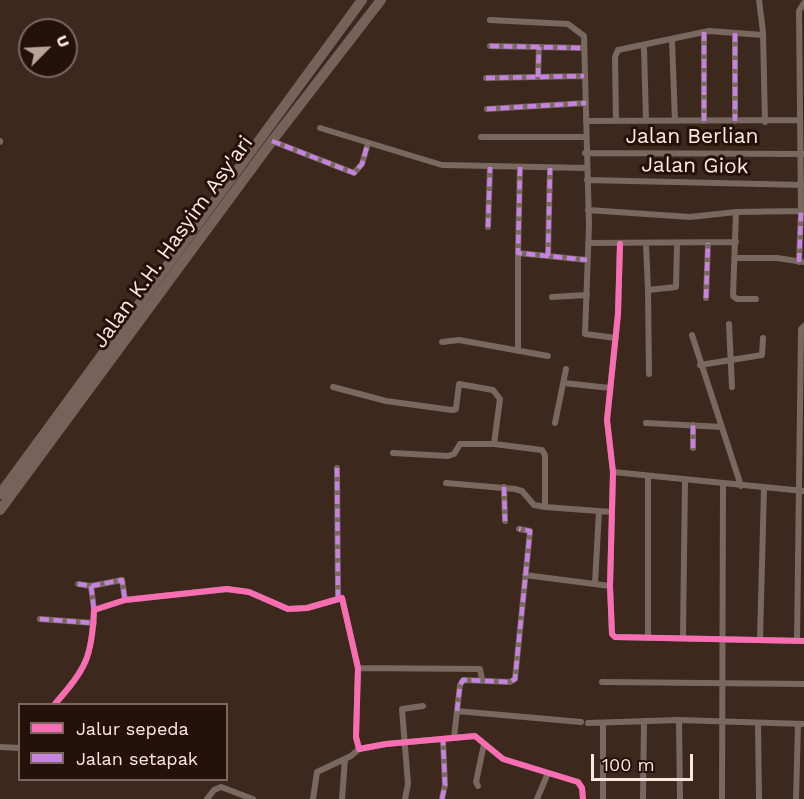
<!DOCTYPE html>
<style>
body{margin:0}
#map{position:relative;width:804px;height:799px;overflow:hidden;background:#3d281d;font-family:"Work Sans",sans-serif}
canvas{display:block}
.legend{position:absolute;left:18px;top:703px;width:210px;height:78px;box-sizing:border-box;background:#24120a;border:2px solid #7b675f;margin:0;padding:8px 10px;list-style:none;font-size:18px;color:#fde7de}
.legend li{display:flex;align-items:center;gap:12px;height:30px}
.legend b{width:30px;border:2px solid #7b675f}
.north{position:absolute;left:18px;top:18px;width:60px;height:60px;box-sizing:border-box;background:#24120a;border:2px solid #7b675f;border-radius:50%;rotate:66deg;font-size:16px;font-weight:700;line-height:24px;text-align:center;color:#fde7de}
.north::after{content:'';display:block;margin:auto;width:21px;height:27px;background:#baa49a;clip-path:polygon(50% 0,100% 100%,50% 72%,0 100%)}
.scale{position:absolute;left:591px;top:754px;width:102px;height:27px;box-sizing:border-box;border:3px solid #fde7de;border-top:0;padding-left:8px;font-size:18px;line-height:21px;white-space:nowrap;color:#fde7de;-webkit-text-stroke:4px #24120a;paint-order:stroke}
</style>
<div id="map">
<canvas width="804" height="799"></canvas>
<ul class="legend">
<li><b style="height:8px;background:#f96db3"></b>Jalur sepeda</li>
<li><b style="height:8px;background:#c483df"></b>Jalan setapak</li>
</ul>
<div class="north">U</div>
<div class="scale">100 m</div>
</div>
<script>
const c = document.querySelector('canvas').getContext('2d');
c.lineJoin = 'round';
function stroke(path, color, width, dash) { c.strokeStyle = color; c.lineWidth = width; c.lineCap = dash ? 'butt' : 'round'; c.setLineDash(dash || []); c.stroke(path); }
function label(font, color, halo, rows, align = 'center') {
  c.font = font + ' "Work Sans",sans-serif'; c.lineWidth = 6; c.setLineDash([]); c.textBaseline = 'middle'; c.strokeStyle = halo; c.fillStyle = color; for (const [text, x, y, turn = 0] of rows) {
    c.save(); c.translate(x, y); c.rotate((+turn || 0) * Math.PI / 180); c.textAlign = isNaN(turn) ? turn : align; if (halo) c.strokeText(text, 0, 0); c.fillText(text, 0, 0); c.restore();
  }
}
stroke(new Path2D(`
 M759 0 763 32 765 122
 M490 20 568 24 584 36 589 225 585 334 616 338
 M704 32V121
 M735 33V121
 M672 40 675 121
 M490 46 584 48
 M644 47 646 121
 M538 77 539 47
 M486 78 584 76
 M487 109 586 103
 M586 121 800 120
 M616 121 615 57 618 50 709 31 763 35
 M320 128 442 165 586 168
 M481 137H586
 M0 141V142
 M272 141 354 173 362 164 368 143
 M585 153 804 154
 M520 167 518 253 587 260
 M587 180 803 185
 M588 210 690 217 736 212 801 211 799 11 804 3
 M736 212 733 296 737 299H756
 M488 227 490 167
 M588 243 736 242
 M620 244 618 314 607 420 613 472 610 586 612 634 615 637 804 641
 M646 244 648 290
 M548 256 550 168
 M736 258H777L804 262
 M799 262 801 211
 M552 297 587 295
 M706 298 708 243
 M729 324 732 387
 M692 335 741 486
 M442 342 459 340 548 356
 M518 351V253
 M700 365 762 355 763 338
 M649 374 648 290 676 287 677 244
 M564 383 610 388
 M333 387 386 401 452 410 456 409 459 384 493 390 500 399 494 444 542 450 545 455V507L612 512
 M555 423 566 369
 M646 423 722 427
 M693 448V425
 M393 453 448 456 454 454 460 444H494
 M337 468 338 597
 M613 472 804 491
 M648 476V637
 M446 483 515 489 522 491 534 505 545 507
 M504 487 505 521
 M525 575 610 586
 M595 583 599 511
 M78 584 91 586 122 580 125 600
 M91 586 94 610
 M40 619 94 623
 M683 636 685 480
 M760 640 764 488
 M797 641 801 329 804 326
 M358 668 480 669 482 679
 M602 682 804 684
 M55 704C86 668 92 658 94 610L125 600 227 589 249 592 288 609 307 608 342 598 358 668 356 737 359 749 386 744 475 736 503 759 578 782 582 788 583 799
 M457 711 460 685 463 680 510 682 515 679 530 531 519 529
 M679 720 680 799
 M588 723 679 720 804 724
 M603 723V799
 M758 723 759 799
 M454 738 457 711 581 722
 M0 747 20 748
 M478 786 476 782 484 744
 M207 799 214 790 221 787 253 799
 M313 799 317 772 351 756 359 749
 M342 799 345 759
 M405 799 408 784 402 709 423 706
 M442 799 445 785 443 740
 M537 799 548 773
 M643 799 644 721
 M722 799 723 484
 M796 799 798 724`), '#786860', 6);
stroke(new Path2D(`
 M0 494 362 0
 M0 510 272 141 381 0`), '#77625a', 10);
stroke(new Path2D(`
 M704 32V121
 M735 33V121
 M490 46 584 48
 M538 77 539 47
 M486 78 584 76
 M487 109 586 103
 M272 141 354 173 362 164 368 143
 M520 167 518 253 587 260
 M488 227 490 167
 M548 256 550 168
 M799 262 801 211
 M706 298 708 243
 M693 448V425
 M337 468 338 597
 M504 487 505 521
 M78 584 91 586 122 580 125 600
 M91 586 94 610
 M40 619 94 623
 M457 711 460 685 463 680 510 682 515 679 530 531 519 529
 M442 799 445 785 443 740`), '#c483df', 4.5, [9, 4.5]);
stroke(new Path2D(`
 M620 244 618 314 607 420 613 472 610 586 612 634 615 637 804 641
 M55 704C86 668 92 658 94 610L125 600 227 589 249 592 288 609 307 608 342 598 358 668 356 737 359 749 386 744 475 736 503 759 578 782 582 788 583 799`), '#f96db3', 6);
label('21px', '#fde7de', '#24120a', [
 ["Jalan Berlian",692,137],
 ["Jalan Giok",695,166,1],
 ["Jalan K.H. Hasyim Asy'ari",173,242,-54]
]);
</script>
